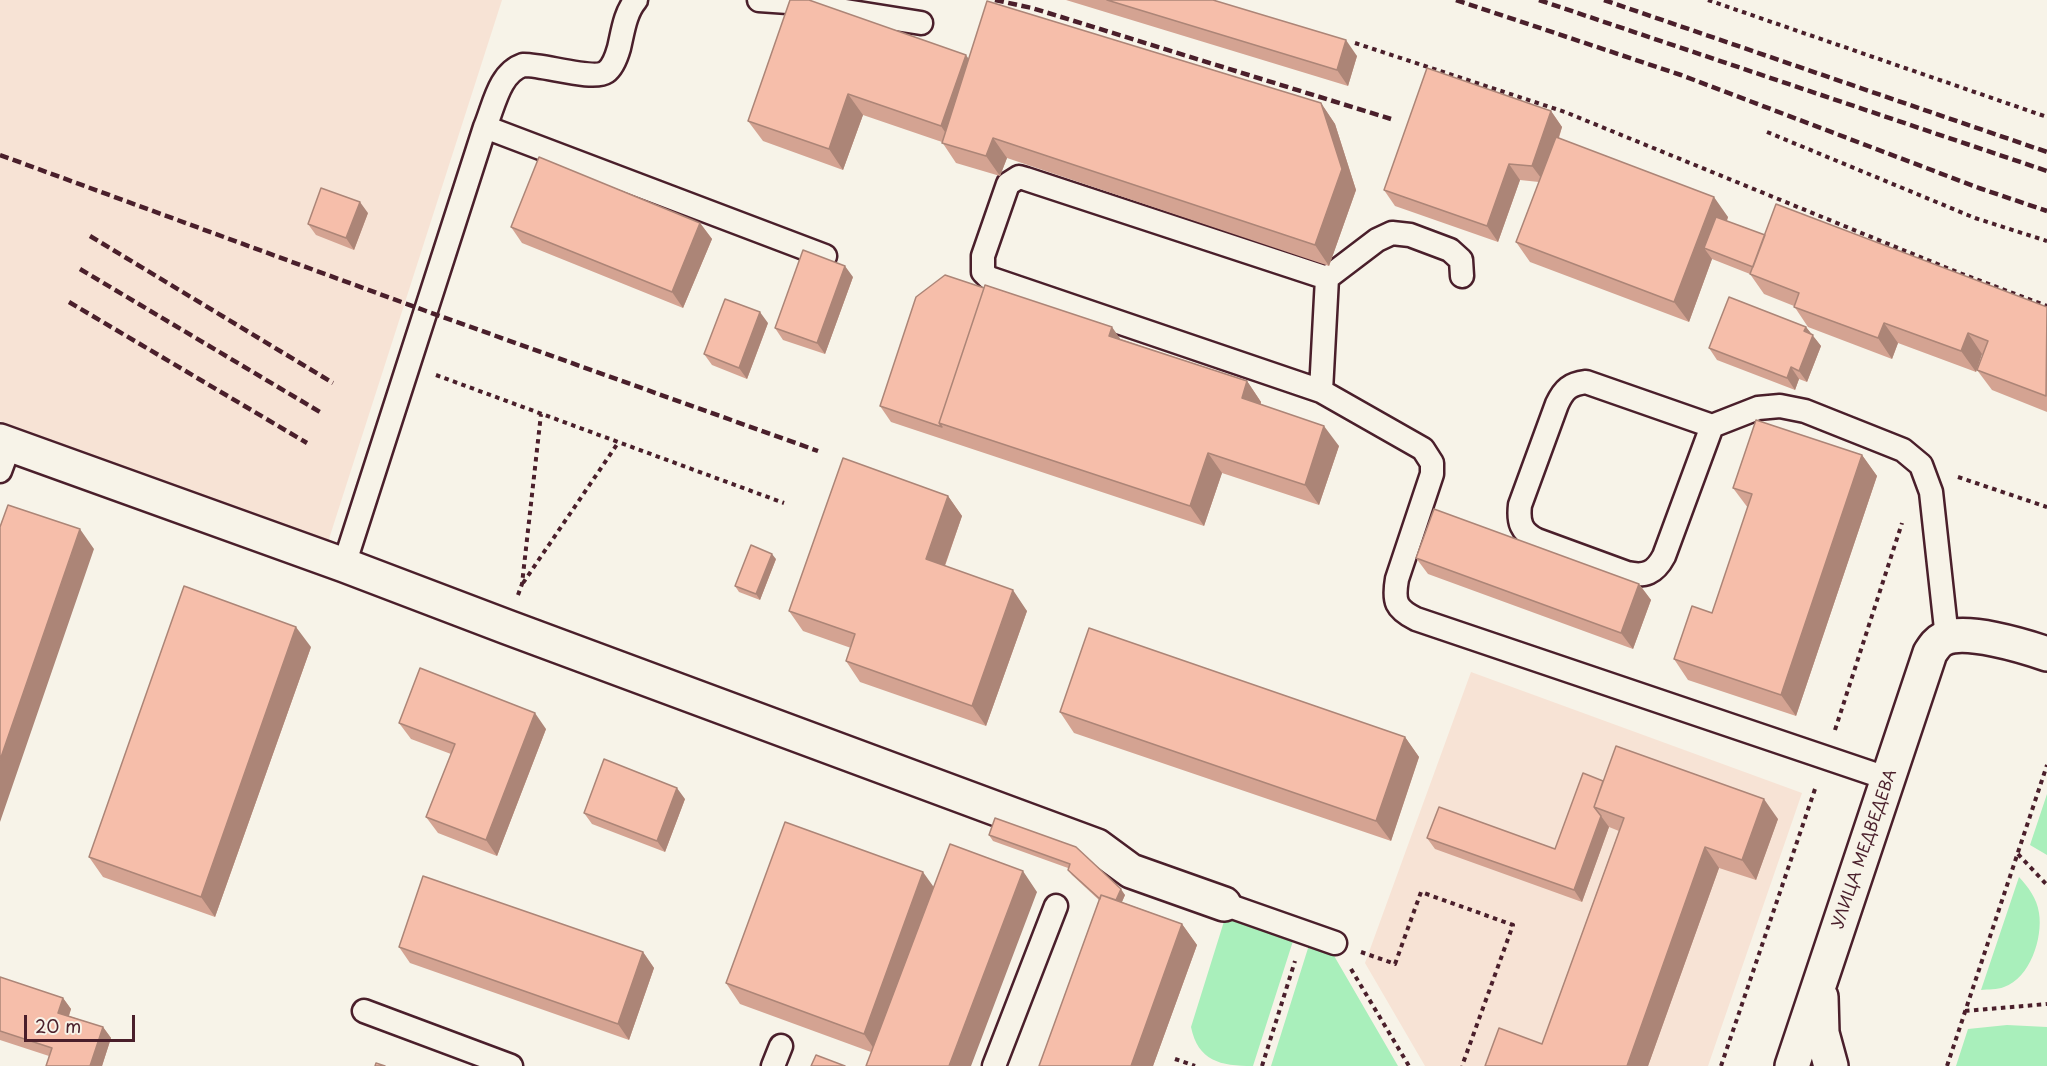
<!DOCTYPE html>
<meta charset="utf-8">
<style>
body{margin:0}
#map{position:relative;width:2047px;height:1066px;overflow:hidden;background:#f7f3e8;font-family:"Playpen Sans",sans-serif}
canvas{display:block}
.scale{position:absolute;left:24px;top:1015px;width:111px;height:27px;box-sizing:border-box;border:3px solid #4a1f2b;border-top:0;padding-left:8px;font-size:18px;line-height:21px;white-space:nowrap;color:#4a1f2b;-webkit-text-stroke:4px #f7f3e8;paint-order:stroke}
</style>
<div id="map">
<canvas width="2047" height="1066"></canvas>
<div class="scale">20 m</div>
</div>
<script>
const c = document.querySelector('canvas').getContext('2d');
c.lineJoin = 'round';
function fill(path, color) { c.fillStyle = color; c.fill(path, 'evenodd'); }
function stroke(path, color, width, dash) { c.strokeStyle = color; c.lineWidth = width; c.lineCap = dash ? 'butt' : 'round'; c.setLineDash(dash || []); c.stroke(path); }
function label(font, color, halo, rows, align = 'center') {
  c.font = font + ' "Playpen Sans",sans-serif'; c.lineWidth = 6; c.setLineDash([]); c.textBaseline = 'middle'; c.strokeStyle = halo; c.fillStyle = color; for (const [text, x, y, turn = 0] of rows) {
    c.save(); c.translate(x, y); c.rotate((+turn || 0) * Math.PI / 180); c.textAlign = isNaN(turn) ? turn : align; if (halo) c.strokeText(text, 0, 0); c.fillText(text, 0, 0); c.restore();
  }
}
fill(new Path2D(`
 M0 0H502L328 542 0 421Z
 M1471 672 1802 793 1708 1066H1425L1365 963Z`), '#f7e3d5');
fill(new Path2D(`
 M2047 794V855L2030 845Z
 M2019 877C2028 887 2037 898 2039 913 2043 938 2030 978 2004 987 1997 990 1988 989 1981 990Z
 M1226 915 1293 941 1253 1066C1220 1066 1198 1061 1191 1027Z
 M1309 945 1333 954 1398 1066H1271Z
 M2007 1025 2047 1027V1066H1956L1968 1029Z`), '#a9efbb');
const lane = new Path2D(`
 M759 0 788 2 921 23
 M485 127 825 256
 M1327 278 1377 240 1392 233 1410 235 1450 250 1461 260 1462 276
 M1586 382 1712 426 1664 556C1655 573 1645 577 1627 573L1537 540C1521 532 1518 522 1520 505L1557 404C1564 389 1570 384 1586 382Z
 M1321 391 1327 278 1026 179 1019 177 1008 184 983 256V272L989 278 1321 391 1423 449 1432 463V474L1397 579C1393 602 1396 609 1416 619L1889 779
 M1712 426 1758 408 1780 406 1805 411 1903 450 1921 465 1931 492 1947 638
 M0 471 10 444
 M344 565 485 127C494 106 499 73 523 65 542 64 593 81 606 72 613 67 617 55 619 48 623 31 625 13 636 0
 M1224 904 1335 943
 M364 1011 511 1066
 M773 1066 781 1046
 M994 1066 1056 906`);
const street = new Path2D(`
 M0 441 344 565 507 627 1016 816 1097 846 1131 871 1224 904
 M1821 997 1822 1033 1831 1066
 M1792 1066 1930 653C1934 647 1937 642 1943 639 1965 628 2024 646 2047 654`);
stroke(lane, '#4a1f2b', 27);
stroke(street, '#4a1f2b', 38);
stroke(new Path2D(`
 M1708 0 2047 117
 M1355 43 1565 112 1957 272 2047 306
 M1767 132 1975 218 2047 241
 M436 375 784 503
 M1958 477 2047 507
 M523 583 618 443
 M518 595 522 584 541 414
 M1835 730 1902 523
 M2018 854 2047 885
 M1361 952 1395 964 1421 892 1513 925 1462 1066
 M1351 969 1409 1066
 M1965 1011 2047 1004
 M1175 1059 1195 1066
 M1262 1066 1295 961
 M1721 1066 1816 786
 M1947 1066 2047 765`), '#4a1f2b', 4, [4.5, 4.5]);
stroke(lane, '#f7f3e8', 22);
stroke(street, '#f7f3e8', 33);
stroke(new Path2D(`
 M995 0 1032 8 1391 119
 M1456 0 1681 75 1979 188 2047 211
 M1539 0 2047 171
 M1604 0 2047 152
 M0 155 426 311 818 451
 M90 236 333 383
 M80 269 320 412
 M69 302 307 443`), '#4a1f2b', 4.5, [9, 4.5]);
fill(new Path2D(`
 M1066 0H1213L1357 56 1348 86Z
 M969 59 1321 103 1335 124 1356 190 1329 266 1007 158 1000 176 956 163 942 142 863 115 843 170 763 141 748 121Z
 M1551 111 1562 127 1559 138 1728 217 1727 221 1765 235 2047 307V412L1992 390 1977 370 1983 354H1982L1976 372 1898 343 1892 359 1808 327 1794 306 1764 294 1750 274 1712 259 1689 322 1530 262 1516 242 1539 182 1520 180 1498 242 1395 206 1384 190Z
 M368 213 354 250 316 235 308 224Z
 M700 223 712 239 683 308 522 243 511 227Z
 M853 277 825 354 783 340 775 328Z
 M984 288 1121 339 1247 381 1261 402V404L1339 446 1319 505 1222 473 1204 526 891 422 880 406Z
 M768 323 747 379 712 365 704 354Z
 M1806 327 1821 346 1807 382 1799 379 1795 390 1717 360 1709 348Z
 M1862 455 1877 476 1796 716 1688 680 1674 659 1712 613 1748 508 1733 488Z
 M948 496 962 516 945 566 1027 611 986 726 860 682 846 661 851 648 803 631 789 611Z
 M1416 558 1639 584 1651 600 1633 649 1428 574Z
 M776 559 760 600 739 592 735 586Z
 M311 647 215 917 103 877 89 857Z
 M1060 712 1405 737 1419 757 1391 841 1074 733Z
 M399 723 546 729 497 856 438 833 426 817 451 754 411 739Z
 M1603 781 1778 819 1756 880 1719 868 1648 1066H1485L1542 1044 1619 831 1609 827 1582 902 1435 849 1427 838 1555 849Z
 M685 799 665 852 592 824 584 813Z
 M995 818 1125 895 1122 902 1182 924 1197 945 1153 1066H1039L1099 900 1072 875 1068 870V868L993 841 989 835Z
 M934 887 1037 892 871 1052 740 1004 726 983Z
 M399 947 643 952 654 968 629 1040 410 963Z
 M0 977 63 998 71 1009 69 1016 103 1027 111 1038 102 1066H46L49 1056 0 1040Z`), '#d4a392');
fill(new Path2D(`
 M1346 40 1357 56 1348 86 1337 70Z
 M966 55 980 75 955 147 941 126Z
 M848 94 863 115 843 170 829 149Z
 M1321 103 1335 124 1356 190 1329 266 1315 245Z
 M1551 111 1562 127 1544 182 1532 166Z
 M993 138 1007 158 1000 176 986 156Z
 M1509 164 1520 180 1498 242 1487 226Z
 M1714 197 1728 217 1715 252 1704 248 1712 259 1689 322 1674 302Z
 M360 202 368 213 354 250 346 238Z
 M700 223 712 239 683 308 672 292Z
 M845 266 853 277 825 354 817 343Z
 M760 312 768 323 747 379 739 368Z
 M1884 323 1898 343 1892 359 1878 338Z
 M1112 327 1126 347 1109 336Z
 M1806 327 1821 346 1807 382 1799 371 1804 331Z
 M1968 333 1982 354 1976 372 1961 351Z
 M1791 367 1799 379 1795 390 1787 378Z
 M1247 381 1261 402 1256 418 1242 398Z
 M1324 426 1339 446 1319 505 1305 485Z
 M1208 453 1222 473 1204 526 1190 506Z
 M1862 455 1877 476 1796 716 1781 695Z
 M948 496 962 516 940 579 926 559Z
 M80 529 94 549 0 822V760Z
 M772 554 776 559 760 600 756 594Z
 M1639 584 1651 600 1633 649 1621 633Z
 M1013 590 1027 611 986 726 972 706Z
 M296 627 311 647 215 917 201 897Z
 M535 713 546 729 497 856 486 840Z
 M1405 737 1419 757 1391 841 1376 821Z
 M677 788 685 799 665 852 657 841Z
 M1764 799 1778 819 1756 880 1742 860Z
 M1601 816 1609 827 1582 902 1574 890Z
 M1705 847 1719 868 1648 1066H1627Z
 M1023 871 1037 892 971 1066H949Z
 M923 872 938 893 878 1055 864 1034Z
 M1121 889 1125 895 1116 915 1112 909Z
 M1182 924 1197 945 1153 1066H1131Z
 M643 952 654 968 629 1040 618 1024Z
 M63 998 71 1009 66 1024 58 1013Z
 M103 1027 111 1038 102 1066H90Z`), '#ac8577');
const building = new Path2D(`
 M790 0H809L966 55 941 126 848 94 829 149 748 121Z
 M1107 0H1213L1346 40 1337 70Z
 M987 1 1321 103 1342 169 1315 245 993 138 986 156 942 143Z
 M1427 68 1551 111 1532 166 1509 164 1487 226 1384 190Z
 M1556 137 1714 197 1674 302 1516 242Z
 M539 157 700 223 672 292 511 227Z
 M321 188 360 202 346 238 308 224Z
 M1776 204 2047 307 2046 396 1977 370 1988 341 1968 333 1961 351 1884 323 1878 338 1794 307 1799 293 1750 274Z
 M1716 217 1765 235 1753 267 1704 248Z
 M803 250 845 266 817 343 775 328Z
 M945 275 984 288 939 423 942 427 880 406 916 297Z
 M985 285 1112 327 1109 336 1247 381 1242 398 1324 426 1305 485 1208 453 1190 506 939 423Z
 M1729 297 1806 327 1804 331 1813 335 1799 371 1791 367 1787 378 1709 348Z
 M725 299 760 312 739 368 704 354Z
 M1756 420 1862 455 1781 695 1674 659 1692 606 1712 613 1752 494 1733 488Z
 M843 458 948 496 926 559 1013 590 972 706 846 661 855 634 789 611Z
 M8 505 80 529 0 760V527Z
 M1434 509 1639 584 1621 633 1416 558Z
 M751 545 772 554 756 594 735 586Z
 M184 586 296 627 201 897 89 857Z
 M1089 628 1405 737 1376 821 1060 712Z
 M420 668 535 713 486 840 426 817 455 744 399 723Z
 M1616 746 1764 799 1742 860 1705 847 1627 1066H1485L1499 1028 1542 1044 1624 818 1594 807Z
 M604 759 677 788 657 841 584 813Z
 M1583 773 1603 781 1594 807 1601 816 1574 890 1427 838 1439 807 1555 849Z
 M995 818 1076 847 1121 889 1116 900 1101 895 1100 899 1068 870 1070 864 989 835Z
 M785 822 923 872 864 1034 726 983Z
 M950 844 1023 871 949 1066H866Z
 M423 876 643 952 618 1024 399 947Z
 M1101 895 1182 924 1131 1066H1039Z
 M0 977 63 998 58 1013 103 1027 90 1066H46L52 1048 0 1031Z
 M816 1055 845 1066H811Z
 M376 1063 385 1066H375Z`);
fill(building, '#f6beaa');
stroke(building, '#ac8577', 1.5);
label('16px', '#4a1f2b', '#f7f3e8', [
 ["УЛИЦА МЕДВЕДЕВА",1865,849,-71]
]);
</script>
